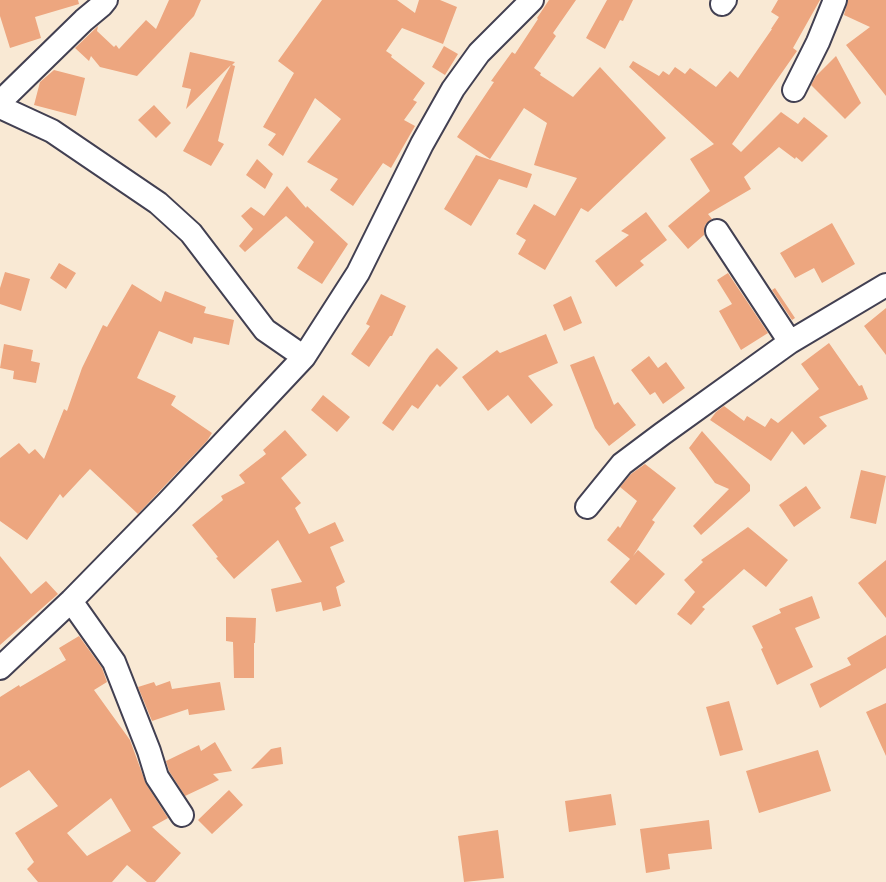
<!DOCTYPE html>
<style>
body{margin:0}
canvas{display:block;background:#f9e9d4}
</style>
<canvas width="886" height="882"></canvas>
<script>
const c = document.querySelector('canvas').getContext('2d');
c.lineJoin = 'round';
function fill(path, color) { c.fillStyle = color; c.fill(path, 'evenodd'); }
function stroke(path, color, width, dash) { c.strokeStyle = color; c.lineWidth = width; c.lineCap = dash ? 'butt' : 'round'; c.setLineDash(dash || []); c.stroke(path); }
fill(new Path2D(`
 M0 0H78L79 4 35 17 41 38 10 48 0 16Z
 M169 0H201L194 16 137 76 100 67 91 56 89 61 75 48 98 26 97 31 114 47 116 45 119 49 146 20 156 29Z
 M322 0H397L415 13 419 0H440L457 7 443 44 402 28 386 51 392 55 391 57 425 83 413 100 417 102 404 120 415 126 391 168 383 163 353 206 330 190 338 179 307 162 341 119 315 98 283 156 268 145 276 134 263 127 294 73 278 61Z
 M549 0H576L553 33 556 36 534 68 541 73 540 75 573 97 600 67 666 138 588 212 581 208 545 270 518 254 526 240 516 234 534 204 555 216 577 178 534 165 547 123 524 108 490 159 457 137 494 82 491 81 512 52 515 54 538 19 537 18Z
 M607 0H633L623 21 620 20 605 49 586 38Z
 M778 0H820L793 48 797 51 732 144 741 152 781 112 798 124 804 117 828 136 802 162 796 157 795 159 779 147 744 177 751 189 708 214 712 219 705 225 704 235 688 249 668 226 710 191 690 159 714 144 629 67 633 61 659 76 663 71 669 75 675 67 685 74 690 68 716 87 730 71 738 78 772 29H771L779 17 771 12Z
 M848 0H886V96L846 45 870 27 844 15Z
 M444 46 458 54 445 75 432 67Z
 M190 52 235 62 232 65 235 66 218 141 224 144 211 166 183 151 231 65 186 109 191 89 182 87Z
 M836 56 861 103 845 119 811 85 816 76Z
 M54 70 85 78 76 116 34 105 40 82Z
 M154 105 171 123 156 138 138 120Z
 M476 155 532 174 527 188 499 179 471 226 444 209Z
 M257 159 273 174 265 189 246 175Z
 M287 186 306 208 307 206 348 244 322 284 297 268 314 242 286 216 245 252 239 246 253 229 241 216 251 207 264 216Z
 M646 212 667 240 640 261 644 265 616 287 595 261 629 235 621 231Z
 M832 223 855 264 822 283 814 268 795 278 780 253Z
 M59 263 76 273 66 289 50 278Z
 M5 272 30 279 21 311 0 304V288Z
 M728 273 768 333 741 350 719 311 732 304 717 280Z
 M132 284 161 302 165 291 206 307 204 313 234 320 229 345 194 337 192 344 159 331 137 378 176 396 171 405 212 433 207 441 138 514 90 469 63 498 60 494 27 540 0 521V458L19 443 29 454 35 449 44 459 64 409 67 411 82 368 103 325 107 327Z
 M775 288 795 318 792 320 772 290Z
 M381 294 406 306 392 336H390L369 367 351 354 370 326 366 324Z
 M571 296 582 323 564 331 553 305Z
 M886 308V355L864 326Z
 M546 334 558 363 528 376 553 405 531 424 508 395 488 411 462 377 497 350 500 353Z
 M829 343 859 386 862 385 868 399 819 417 827 426 804 445 792 431 771 461 710 420 716 412 724 406 744 421 747 416 765 427 771 418 778 423 819 389 801 364Z
 M4 344 33 350 31 361 40 363 36 383 13 379 14 371 0 368Z
 M437 348 458 368 440 387 437 384 418 409 412 405 393 431 382 423 430 355Z
 M594 356 614 405 618 402 636 425 609 446 595 428 570 365Z
 M649 356 658 368 666 362 685 388 663 404 655 392 650 395 631 370Z
 M323 395 350 417 337 432 311 410Z
 M285 430 307 455 281 478 301 503 295 508 309 534 335 522 344 541 330 547 345 582 336 587 341 606 323 611 321 602 276 612 271 589 302 582 278 540 234 579 216 558 218 557 192 525 223 500 221 496 245 483 239 475 266 454 263 450Z
 M702 431 750 485V491L701 535 693 526 729 489 715 483 689 448Z
 M645 464 676 488 652 520 655 522 633 556 638 550 665 574 636 605 610 582 630 559 607 540 618 526 620 528 637 501 620 487 631 474Z
 M861 470 886 476 876 524 850 518Z
 M806 486 821 508 794 527 779 505Z
 M748 527 788 560 766 587 744 569 702 607 705 609 691 625 677 614 695 592 684 580 703 562 701 560Z
 M0 556 31 594 46 581 58 594 0 645Z
 M886 560V618L858 583Z
 M812 596 820 618 795 628 813 667 777 685 761 649 763 648 752 626 781 613 779 609Z
 M226 617 256 618 255 643H254V678H234L233 642 226 641Z
 M886 635V668L820 708 810 684 851 665 847 658Z
 M79 636 102 668 107 682 94 690 130 740 146 784 168 818 152 827 181 853 155 882H147L127 865 112 882H38L27 869 34 862 15 833 58 806 29 770 0 788V697L19 685 20 687 66 660 59 648ZM111 798 131 831 87 856 67 833Z
 M170 681 172 689 220 682 225 710 189 715 188 709 152 721 138 687 154 682 156 686Z
 M729 701 743 750 720 756 706 707Z
 M886 703V756L866 712Z
 M215 742 232 771 213 774 219 780 185 796 169 771 166 761 199 745 201 751Z
 M281 747 283 764 251 769 271 749Z
 M818 750 831 791 759 813 746 771Z
 M229 790 243 805 212 834 198 820Z
 M611 794 616 825 569 832 565 801Z
 M709 820 712 849 668 854 670 869 646 873 640 829Z
 M498 830 504 878 464 882 458 836Z`), '#eda67f');
const minor = new Path2D(`
 M722 4 725 0
 M794 90 818 42 835 0
 M0 102 84 20 102 5 106 0
 M0 107 52 131 158 203 191 233 265 330 304 357
 M717 231 790 342
 M587 507 622 464 662 434 790 342 886 285
 M71 601 114 662 149 751 157 777 182 815
 M0 668 71 601 168 502 304 357 358 273 422 144 453 89 479 53 532 0`);
stroke(minor, '#424052', 26);
stroke(minor, '#fff', 22);
</script>
